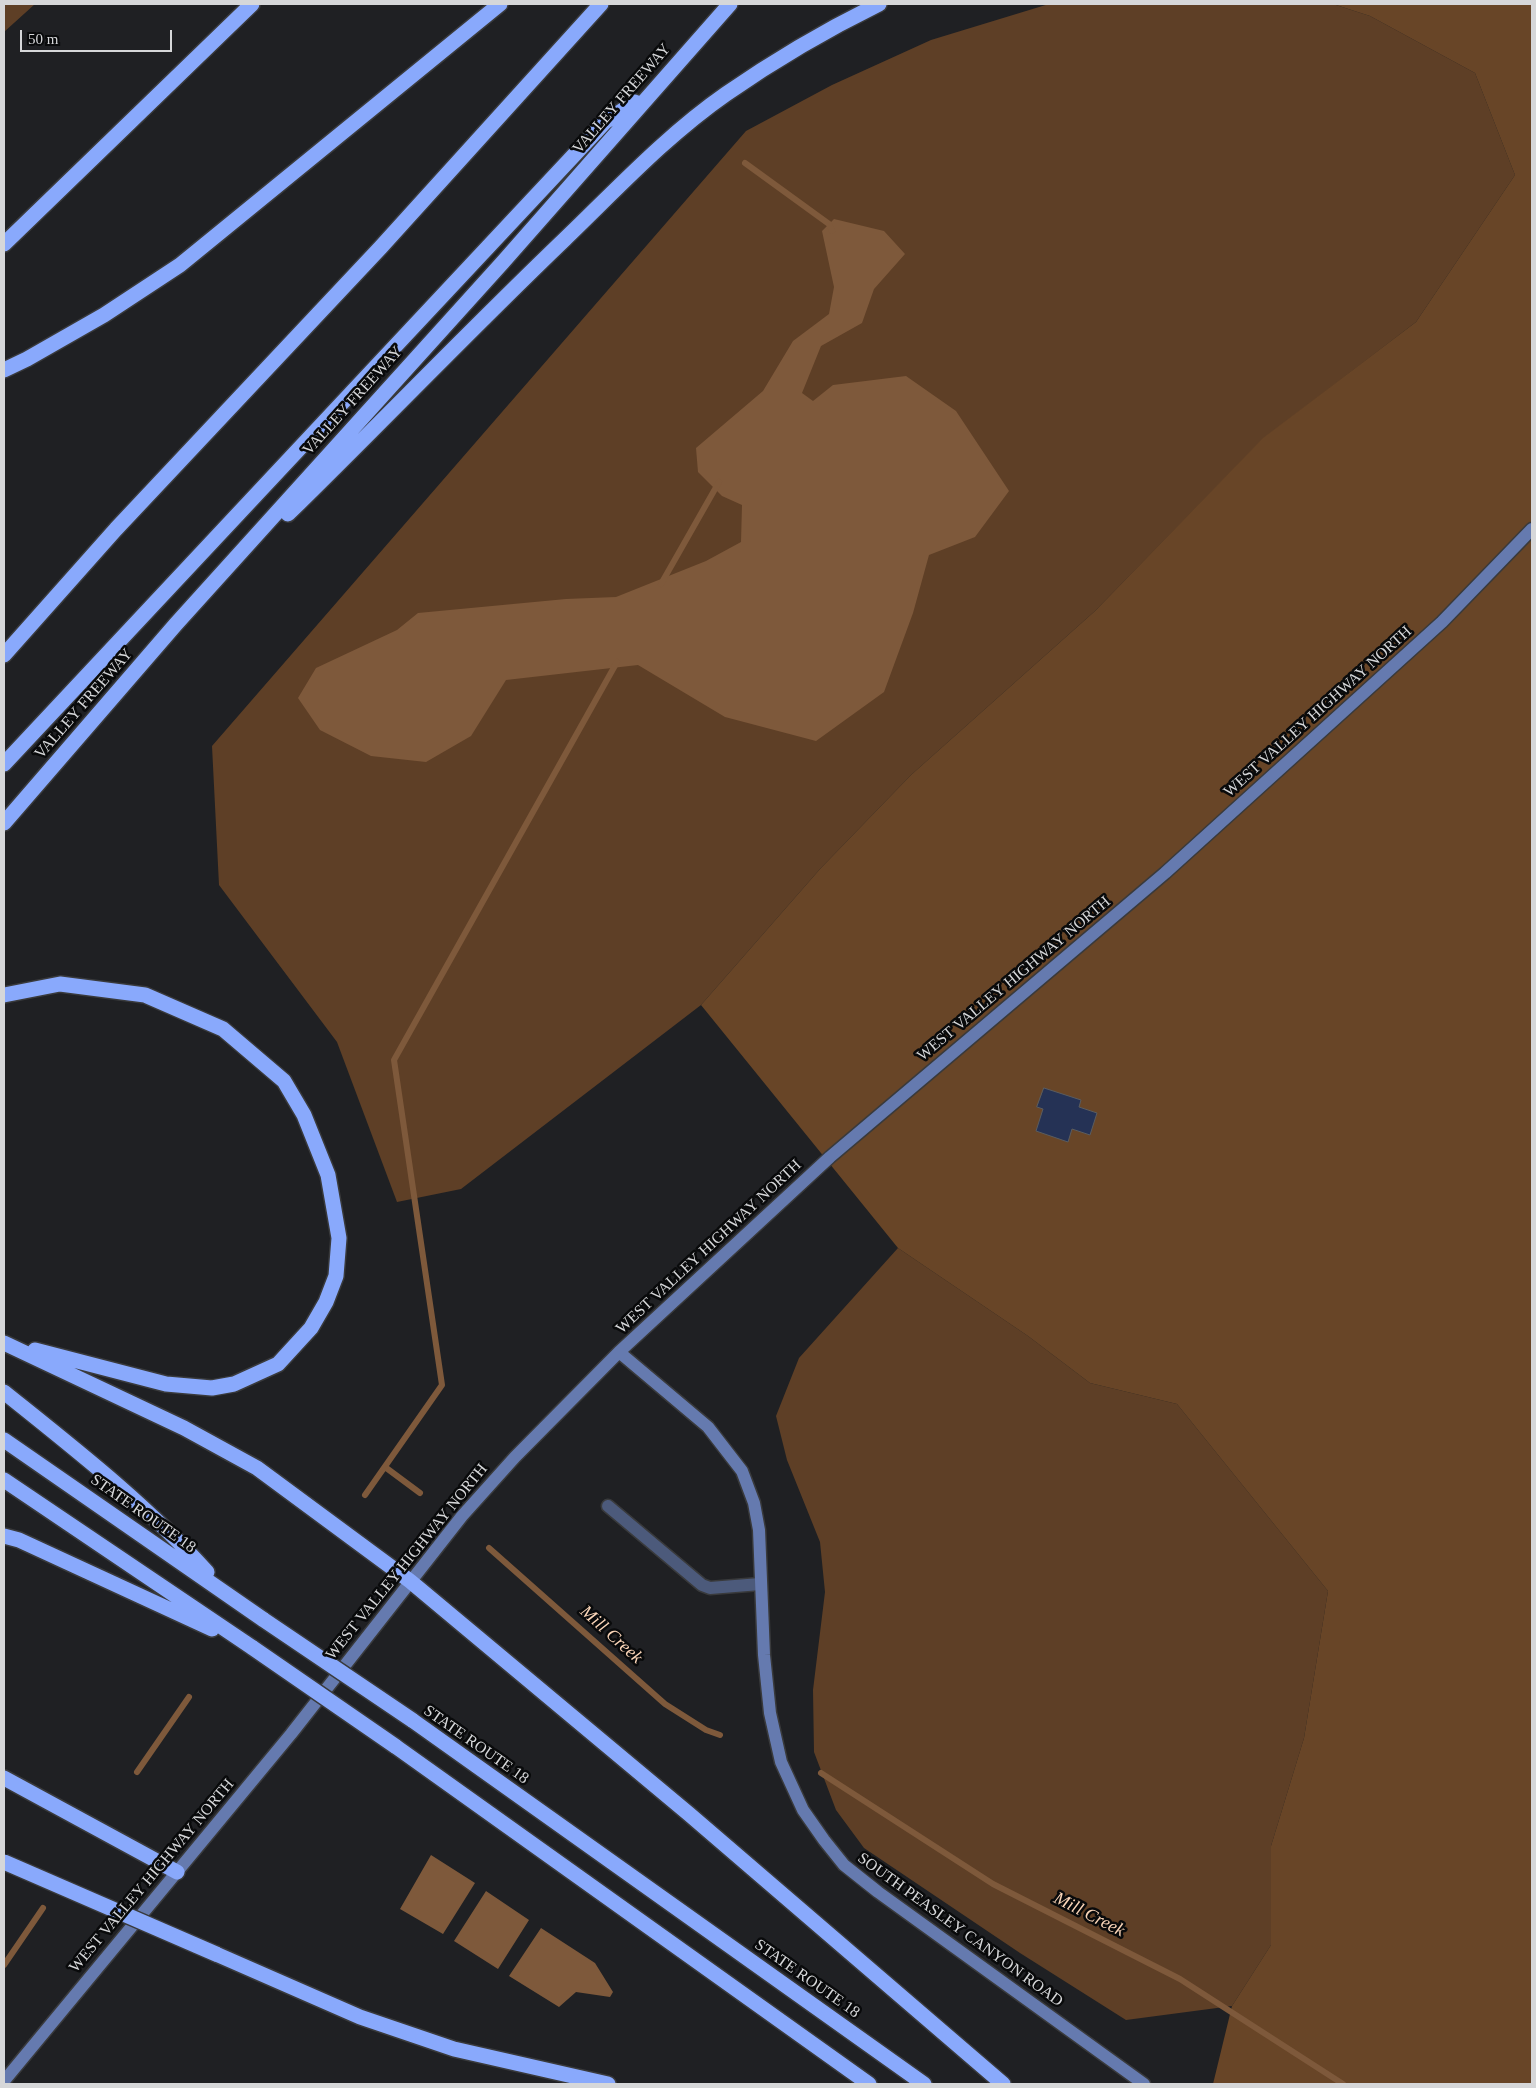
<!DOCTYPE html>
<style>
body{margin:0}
#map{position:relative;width:1536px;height:2088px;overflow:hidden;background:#1f2023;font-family:Georgia,serif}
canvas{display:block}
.frame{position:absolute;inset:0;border:5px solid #d6d7d9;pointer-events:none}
.scale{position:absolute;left:20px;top:30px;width:152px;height:22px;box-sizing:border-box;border:2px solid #d6d7d9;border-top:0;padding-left:6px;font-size:15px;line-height:18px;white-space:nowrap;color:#d6d7d9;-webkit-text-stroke:4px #090a0b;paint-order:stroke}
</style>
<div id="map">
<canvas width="1536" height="2088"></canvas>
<div class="frame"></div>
<div class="scale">50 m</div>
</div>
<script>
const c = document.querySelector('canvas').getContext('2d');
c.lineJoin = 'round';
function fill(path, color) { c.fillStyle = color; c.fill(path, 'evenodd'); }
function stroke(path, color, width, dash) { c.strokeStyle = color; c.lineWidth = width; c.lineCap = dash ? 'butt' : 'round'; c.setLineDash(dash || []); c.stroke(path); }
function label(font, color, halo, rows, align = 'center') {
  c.font = font + ' Georgia,serif'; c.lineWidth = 5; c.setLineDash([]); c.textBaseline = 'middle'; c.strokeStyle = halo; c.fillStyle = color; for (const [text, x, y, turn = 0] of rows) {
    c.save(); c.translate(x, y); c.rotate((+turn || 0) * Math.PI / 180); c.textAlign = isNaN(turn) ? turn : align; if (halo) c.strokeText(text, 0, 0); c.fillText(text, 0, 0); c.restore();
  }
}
fill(new Path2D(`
 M4 4H35L4 32Z
 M1049 4H1333L1370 16 1475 73 1515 175 1416 322 1263 439 1095 611 911 775 820 869 701 1005 461 1189 397 1202 337 1042 219 885 212 746 746 131 832 85 931 40Z
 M898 1248 1028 1336 1090 1383 1177 1404 1328 1591 1304 1738 1271 1846V1945L1232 2006 1126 2020 1020 1953 864 1848 836 1810 814 1752 813 1690 825 1592 820 1542 787 1460 776 1416 799 1358Z`), '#5e3f26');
fill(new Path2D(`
 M1333 4H1532V2084H1213L1232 2006 1271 1945V1846L1304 1738 1328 1591 1177 1404 1090 1383 1028 1336 898 1248 701 1005 820 869 911 775 1095 611 1263 438 1416 322 1515 175 1475 73 1370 16Z`), '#684527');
fill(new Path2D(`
 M834 219 884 231 905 254 874 289 862 323 821 346 802 393 813 401 833 385 906 376 956 411 1009 491 975 537 929 555 913 613 884 692 816 741 725 717 638 665 506 680 471 736 426 762 371 756 320 730 298 698 316 668 397 630 418 613 566 599 616 597 706 561 741 542 742 505 722 496 698 472 696 448 763 391 793 341 829 314 834 287 822 231Z
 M431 1855 475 1883 443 1934 400 1909Z
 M486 1891 529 1920 498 1969 454 1941Z
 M541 1928 595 1963 613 1992 610 1997 576 1992 559 2007 509 1976Z`), '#7e593b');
stroke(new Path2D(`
 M745 163 829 224 832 231
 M661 584 719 482
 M385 1467 420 1493
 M365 1495 442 1385 394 1060 617 662
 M489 1548 665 1704 706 1730 720 1735
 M137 1772 189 1697
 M821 1773 993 1884 1180 1979 1343 2084
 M4 1965 43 1908`), '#7e593b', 6);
const building = new Path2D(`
 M1044 1088 1081 1100 1079 1107 1097 1113 1090 1135 1072 1129 1068 1142 1036 1131 1043 1109 1037 1107Z`);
fill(building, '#253255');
stroke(building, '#5a5c5f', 1);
const service = new Path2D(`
 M608 1506 702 1585 710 1588 760 1584`);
const secondary = new Path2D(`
 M619 1352 708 1427 742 1471 754 1503 759 1530 764 1655 770 1713 781 1762 803 1810 824 1840 844 1865 878 1892 1144 2084
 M4 2081 291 1734 462 1516 515 1457 619 1352 830 1157 1165 873 1442 622 1532 529`);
const motorway = new Path2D(`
 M4 244 252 4
 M4 370 27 359 104 315 180 265 500 4
 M288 514C381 423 471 329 565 239 617 189 667 135 726 94 775 60 826 30 879 4
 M4 655 116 529 381 247 601 4
 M4 764 605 122 635 102
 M4 823 176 624 503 262 730 4
 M4 995 60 984 145 995 223 1029 284 1081 304 1115 328 1175 339 1238 336 1276 326 1302 311 1328 278 1364 234 1384 212 1388 166 1384 35 1350
 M4 1343 184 1428 257 1468 410 1581 689 1814 1003 2084
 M4 1392C75 1449 146 1504 207 1572
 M4 1440 264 1620
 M4 1480 253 1648
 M4 1536 19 1540 212 1629
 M412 1720 924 2084
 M395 1746 869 2084
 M4 1778 177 1872
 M216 1954 360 2017 454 2049 608 2084`);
stroke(service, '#393a3c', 15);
stroke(secondary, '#393a3c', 15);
stroke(motorway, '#393a3c', 18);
stroke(service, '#4c5a7b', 12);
stroke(secondary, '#657aaf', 12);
stroke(motorway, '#89a9fc', 15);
const motorwayBridge = new Path2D(`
 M264 1620 412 1720
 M253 1648 395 1746
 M4 1862 216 1954`);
stroke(motorwayBridge, '#393a3c', 18, []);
stroke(motorwayBridge, '#89a9fc', 15);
label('16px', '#d6d7d9', '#090a0b', [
 ["VALLEY FREEWAY",622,99,-49],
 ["VALLEY FREEWAY",353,401,-48],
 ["VALLEY FREEWAY",84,704,-49],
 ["WEST VALLEY HIGHWAY NORTH",1318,712,-42],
 ["WEST VALLEY HIGHWAY NORTH",1014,979,-40],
 ["WEST VALLEY HIGHWAY NORTH",709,1247,-43],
 ["STATE ROUTE 18",143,1514,35],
 ["WEST VALLEY HIGHWAY NORTH",407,1562,-51],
 ["STATE ROUTE 18",476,1745,35],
 ["WEST VALLEY HIGHWAY NORTH",152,1876,-50],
 ["SOUTH PEASLEY CANYON ROAD",960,1930,36],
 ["STATE ROUTE 18",807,1979,35]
]);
label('italic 18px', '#fad5b8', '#090a0b', [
 ["Mill Creek",611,1635,42],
 ["Mill Creek",1089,1915,27]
]);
</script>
